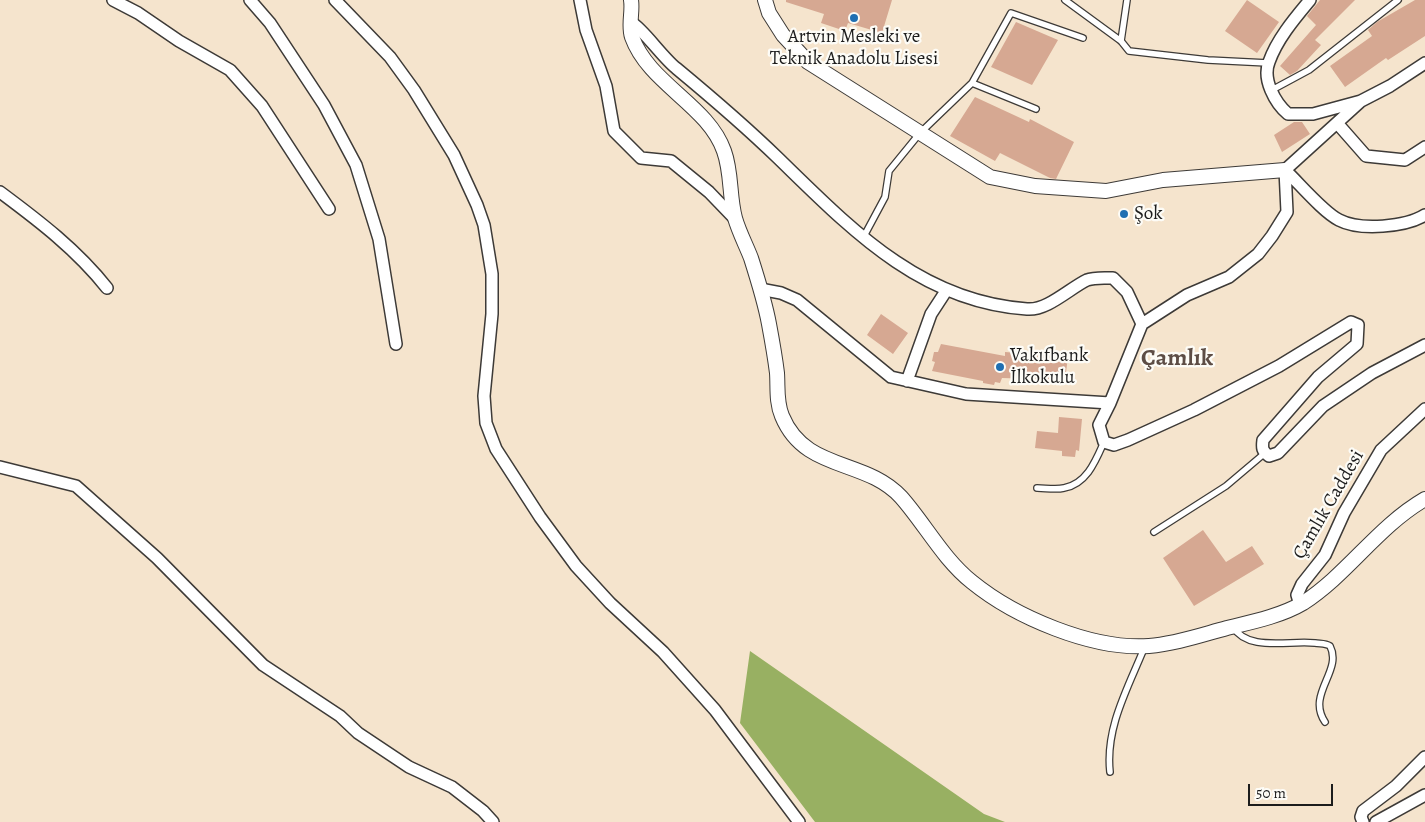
<!DOCTYPE html>
<meta charset="utf-8">
<style>
body{margin:0}
#map{position:relative;width:1425px;height:822px;overflow:hidden;background:#f5e4cd;font-family:Alegreya,serif}
canvas{display:block}
.scale{position:absolute;left:1248px;top:784px;width:85px;height:22px;box-sizing:border-box;border:2px solid #1c1c1c;border-top:0;padding-left:6px;font-size:15px;line-height:18px;white-space:nowrap;color:#1c1c1c;-webkit-text-stroke:4px #fdfcf7;paint-order:stroke}
</style>
<div id="map">
<canvas width="1425" height="822"></canvas>
<div class="scale">50 m</div>
</div>
<script>
const c = document.querySelector('canvas').getContext('2d');
c.lineJoin = 'round';
function fill(path, color) { c.fillStyle = color; c.fill(path, 'evenodd'); }
function stroke(path, color, width, dash) { c.strokeStyle = color; c.lineWidth = width; c.lineCap = dash ? 'butt' : 'round'; c.setLineDash(dash || []); c.stroke(path); }
function label(font, color, halo, rows, align = 'center') {
  c.font = font + ' Alegreya,serif'; c.lineWidth = 4.5; c.setLineDash([]); c.textBaseline = 'middle'; c.strokeStyle = halo; c.fillStyle = color; for (const [text, x, y, turn = 0] of rows) {
    c.save(); c.translate(x, y); c.rotate((+turn || 0) * Math.PI / 180); c.textAlign = isNaN(turn) ? turn : align; if (halo) c.strokeText(text, 0, 0); c.fillText(text, 0, 0); c.restore();
  }
}
fill(new Path2D(`
 M750 651 984 814 1005 822H815L740 723Z`), '#98b062');
fill(new Path2D(`
 M786 0H892L882 33 848 23 845 31 821 23 824 14 786 2Z
 M1247 0 1279 22 1257 53 1225 31Z
 M1320 0H1355L1315 40 1321 45 1297 71 1290 75 1280 66 1316 25 1307 16Z
 M1415 0H1425V36L1388 60 1386 58 1345 87 1330 66 1372 36 1368 30 1377 22Z
 M1016 22 1058 40 1032 85 991 67Z
 M975 97 1029 122 1030 119 1074 142 1056 179 1050 178 1000 153 995 161 950 136Z
 M1294 122H1302L1310 134 1282 152 1274 135Z
 M881 314 908 333 893 354 867 335Z
 M941 344 1005 356V352L1068 357 1065 380 1002 378 1000 383 995 382 994 385 983 383V381L932 371 935 362 932 361 934 352H938Z
 M1059 417 1082 419 1079 451 1076 450 1075 457 1062 456V451L1035 448 1037 431 1058 433Z
 M1203 530 1226 562 1252 546 1264 564 1194 606 1163 558Z`), '#d6a892');
const service = new Path2D(`
 M1065 0 1121 41 1129 51 1208 60 1268 63
 M1121 41 1127 0
 M972 83 1036 109
 M1270 91 1309 70 1398 0
 M863 238 885 197 889 171 920 133 972 83 1011 13 1083 38
 M1037 488C1045 488 1056 490 1064 488 1087 484 1096 460 1104 442
 M1154 532 1226 486 1265 453
 M1233 627C1248 652 1289 640 1315 643 1320 644 1325 643 1330 646 1343 671 1306 694 1325 722
 M1110 772C1105 727 1129 686 1145 646`);
const minor = new Path2D(`
 M113 0 138 13 179 41 230 70 262 106 329 209
 M250 0 270 23 324 105 356 165 379 239 396 344
 M335 0 390 57 414 90 454 155 477 205 484 225 492 274V314L484 396 486 423 496 449 540 517 576 566 610 603 663 652 715 710 799 822
 M580 0 586 30 606 86 614 131 641 158 671 161 709 192 735 219
 M1310 0C1295 18 1277 39 1269 62 1262 79 1275 103 1288 114H1313L1361 101
 M632 23C642 28 663 58 676 68 711 97 745 126 778 158 850 228 920 302 1027 309 1047 311 1070 288 1087 280 1094 277 1105 278 1113 278L1127 292 1142 324
 M1337 123 1366 156 1405 160 1425 147
 M1285 170 1287 212 1272 236 1258 254 1229 277 1187 295 1142 324 1110 403 1099 425 1104 442 1114 445 1128 440 1194 410 1279 366 1351 322 1358 325 1357 344 1318 377 1263 440C1262 448 1262 451 1269 456L1278 453 1323 406 1372 373 1425 345
 M1285 170 1361 101 1390 86 1425 63
 M1285 170C1299 183 1323 212 1339 220 1360 231 1406 227 1425 215
 M0 192C39 221 77 250 107 288
 M760 289 781 293 797 300 891 377 966 394 1110 403
 M907 381 931 314 946 291
 M0 467 76 486 157 558 263 665 340 716 358 733 409 767 452 787 483 811 493 822
 M1300 605 1297 595 1302 584 1325 555 1344 513 1381 450 1425 409
 M1363 822 1361 817 1363 811 1396 786 1425 757
 M1376 822 1425 795`);
const tertiary = new Path2D(`
 M631 0C633 12 628 25 632 37 649 84 708 105 724 151 732 173 729 196 735 218 739 232 746 245 751 258 758 280 765 302 769 324 772 340 775 357 777 373 778 387 776 402 782 416 805 472 865 458 901 497 925 524 943 559 972 582 1015 617 1092 650 1149 646 1175 644 1201 635 1227 628 1252 622 1281 616 1303 603 1348 574 1377 527 1425 499
 M765 0 769 13 783 35 808 62 990 177 1035 186 1106 191 1163 180 1285 170`);
stroke(service, '#3d3a37', 8);
stroke(minor, '#3d3a37', 14);
stroke(tertiary, '#3d3a37', 16);
stroke(service, '#fff', 5.5);
stroke(minor, '#fff', 11);
stroke(tertiary, '#fff', 14);
for (const [x, y, r, color] of [
 [854,18,5,"#1f6fb2"],
 [1124,214,5,"#1f6fb2"],
 [1000,367,5,"#1f6fb2"]
]) { const dot = new Path2D(); dot.arc(x, y, r, 0, 2 * Math.PI); c.fillStyle = color; c.fill(dot); stroke(dot, '#fdfcf7', 2); }
label('19px', '#1c1c1c', '#fdfcf7', [
 ["Artvin Mesleki ve",854,37,"center"],
 ["Teknik Anadolu Lisesi",854,59,"center"],
 ["Şok",1134,214],
 ["Vakıfbank",1010,356],
 ["İlkokulu",1010,378]
], 'left');
label('19px', '#1c1c1c', '#fdfcf7', [
 ["Çamlık Caddesi",1329,505,-60]
]);
label('bold 24px', '#5d4d45', '#fdfcf7', [
 ["Çamlık",1177,359]
]);
</script>
